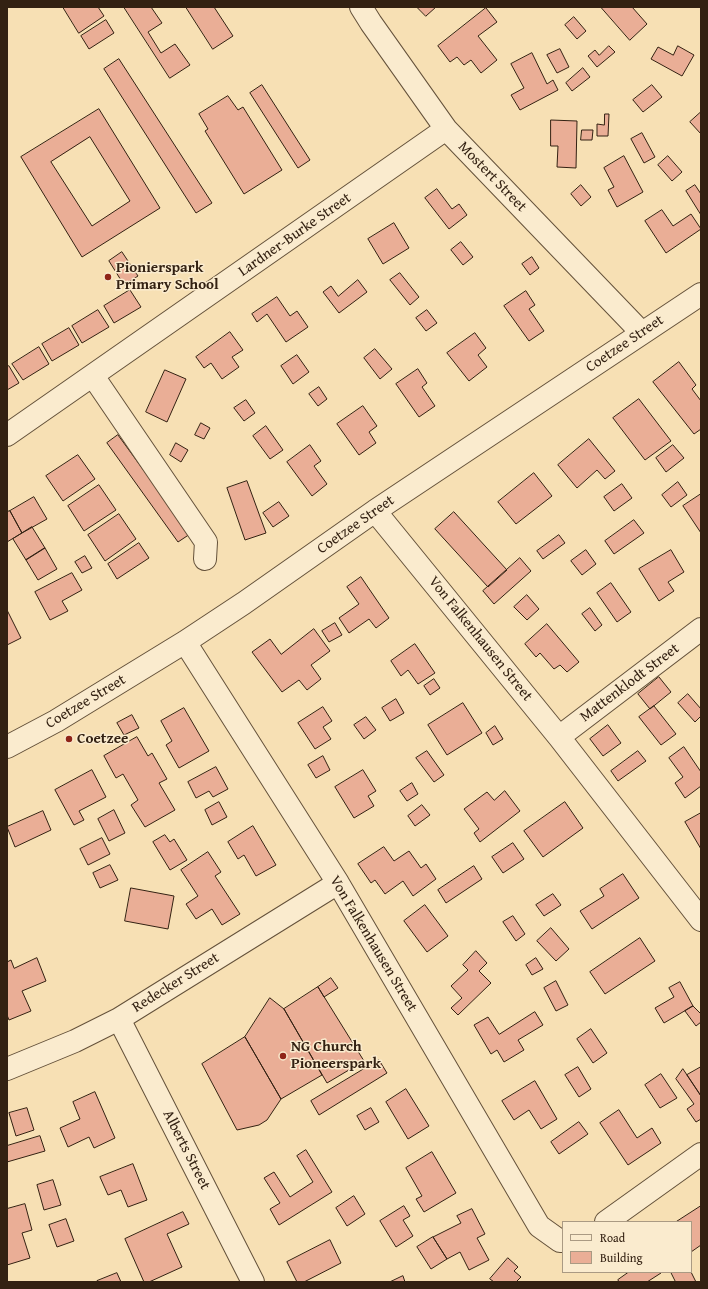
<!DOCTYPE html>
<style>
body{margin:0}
#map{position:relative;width:708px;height:1289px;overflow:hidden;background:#f7e0b4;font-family:"Gentium Book Plus",serif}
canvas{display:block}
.frame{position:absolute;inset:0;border:8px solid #332112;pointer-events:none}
.legend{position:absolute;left:562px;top:1221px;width:130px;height:52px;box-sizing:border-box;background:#faebce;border:1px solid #aa9a83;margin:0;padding:5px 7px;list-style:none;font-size:12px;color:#332112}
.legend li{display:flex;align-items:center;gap:8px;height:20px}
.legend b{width:20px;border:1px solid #aa9a83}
</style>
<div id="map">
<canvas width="708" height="1289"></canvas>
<div class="frame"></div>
<ul class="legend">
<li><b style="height:5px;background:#faebce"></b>Road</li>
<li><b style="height:11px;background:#eaae96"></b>Building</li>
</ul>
</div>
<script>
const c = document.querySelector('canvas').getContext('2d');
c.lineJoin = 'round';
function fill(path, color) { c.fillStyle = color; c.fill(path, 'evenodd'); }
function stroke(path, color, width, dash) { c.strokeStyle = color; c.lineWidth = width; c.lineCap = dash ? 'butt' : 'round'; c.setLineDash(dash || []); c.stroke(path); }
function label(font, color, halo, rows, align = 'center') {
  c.font = font + ' "Gentium Book Plus",serif'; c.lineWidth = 3; c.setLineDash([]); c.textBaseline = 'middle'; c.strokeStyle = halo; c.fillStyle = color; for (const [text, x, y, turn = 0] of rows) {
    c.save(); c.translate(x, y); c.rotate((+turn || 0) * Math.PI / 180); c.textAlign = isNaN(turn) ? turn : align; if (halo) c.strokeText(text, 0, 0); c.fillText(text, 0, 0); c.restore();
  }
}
const building = new Path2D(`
 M63 7H98L104 16 79 33Z
 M124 7H151L162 23 148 32 161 53 175 44 190 65 170 78Z
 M186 7H214L233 36 213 49Z
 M417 7H436L426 16Z
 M601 7H632L647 24 630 40Z
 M486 8 497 22 478 36 497 60 481 73 471 60 464 65 457 57 450 62 438 46Z
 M574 17 586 31 577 39 565 25Z
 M106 20 114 33 89 49 81 36Z
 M609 46 615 52 597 67 588 56 595 50 599 55Z
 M678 46 694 55 682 76 651 59 658 47 673 55Z
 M560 49 569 67 557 73 547 55Z
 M532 53 547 84 553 80 558 90 520 110 511 95 524 88 511 64Z
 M119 59 212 203 196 213 104 69Z
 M583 68 590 77 572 91 566 83Z
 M262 85 310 160 298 168 250 93Z
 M652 85 662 97 643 112 633 100Z
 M228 96 238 110 243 107 282 170 244 194 205 131 208 129 199 114Z
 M99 109 160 208 82 257 21 157ZM90 137 130 201 92 226 51 162Z
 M701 112V134L690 122Z
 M605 114H609L608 136H597V124L604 125Z
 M551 120 577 121 576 168 557 167 558 146H551Z
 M582 130H593L592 140H581Z
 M642 133 655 157 644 163 631 139Z
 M624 156 643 192 617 207 608 190 614 187 604 168Z
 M668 156 682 172 672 181 658 165Z
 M581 185 591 197 581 206 571 194Z
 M695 185 701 194V215L686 191Z
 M437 189 452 209 459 204 467 215 449 229 425 198Z
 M662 210 673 226 691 214 701 229 666 253 645 221Z
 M394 223 409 248 383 264 368 239Z
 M461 242 473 257 463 265 451 250Z
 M122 252 138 276 124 285 109 261Z
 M532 257 539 268 530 275 522 264Z
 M400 273 419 297 410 305 390 280Z
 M358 280 367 292 339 313 323 292 331 286 338 296Z
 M130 290 141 307 114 323 104 306Z
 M526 291 535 305 529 309 544 331 529 341 504 306Z
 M277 297 290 316 297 311 308 327 286 342 267 314 257 322 252 314Z
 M98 310 109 327 82 343 72 326Z
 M427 310 437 323 426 331 416 318Z
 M69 328 79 345 52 361 42 344Z
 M230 332 243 350 232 357 239 367 222 379 211 363 204 368 196 357Z
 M475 333 486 348 478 355 487 367 469 381 447 353Z
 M39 347 49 364 23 380 12 364Z
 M375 349 392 369 380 379 364 358Z
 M297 355 309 372 293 384 281 366Z
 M679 362 696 385 692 389 701 401V429L694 434 653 382Z
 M9 366 19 383 7 390V367Z
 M418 369 427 383 422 387 435 406 419 417 396 384Z
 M165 370 186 379 167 422 146 412Z
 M319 387 327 399 318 406 309 394Z
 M639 399 671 441 645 460 613 418Z
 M246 400 255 413 244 421 234 408Z
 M363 406 377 426 369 432 376 443 359 455 337 424Z
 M201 423 210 428 204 439 195 435Z
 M266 426 283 450 270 459 253 436Z
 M118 435 190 534 178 542 107 443Z
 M589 439 615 471 605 479 597 470 577 488 558 465Z
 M176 443 188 450 181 462 170 455Z
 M310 445 321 461 314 466 327 484 312 496 287 462Z
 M673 445 684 458 666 472 656 458Z
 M78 455 95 479 63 501 46 476Z
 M534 473 552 496 516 524 498 502Z
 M247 481 266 533 245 540 227 488Z
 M678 482 687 495 671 507 662 495Z
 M622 484 632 498 614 511 604 497Z
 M99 485 116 510 84 531 68 506Z
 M701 494V533L683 506Z
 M34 497 47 519 22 533 10 511Z
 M279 502 289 516 273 527 263 513Z
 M10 511 22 533 7 542V512Z
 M454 512 507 570 488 587 435 529Z
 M119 514 136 539 105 561 88 535Z
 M634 520 644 533 614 554 605 541Z
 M32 527 45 548 26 560 13 539Z
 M559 535 565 543 543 559 537 551Z
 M139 543 149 558 117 579 108 564Z
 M45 548 57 569 38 580 26 560Z
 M586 550 596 564 582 575 571 561Z
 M671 550 684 572 668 582 674 591 659 601 639 569Z
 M85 556 92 568 82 573 75 562Z
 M520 558 531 571 494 604 483 591Z
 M72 573 82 590 62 601 68 611 50 620 35 592Z
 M361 577 389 618 376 628 369 619 349 633 339 618 359 604 347 587Z
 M611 583 631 612 617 622 597 593Z
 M527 595 539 609 527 620 514 607Z
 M590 608 602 625 595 631 582 614Z
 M7 610 21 638 7 645Z
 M335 623 342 635 329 642 322 631Z
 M547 624 579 662 567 672 560 665 554 669 540 653 536 657 525 644Z
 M314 629 330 651 311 665 321 679 307 690 299 680 282 692 252 652 270 639 281 654Z
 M415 644 435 673 418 684 408 670 401 676 391 661Z
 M659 677 671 692 650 709 638 694Z
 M434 679 440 688 430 695 424 686Z
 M688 694 701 709V716L695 722 678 703Z
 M396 699 404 713 390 721 382 708Z
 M463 703 482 733 447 755 428 725Z
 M654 706 676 734 661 745 639 717Z
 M323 707 332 721 323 727 331 739 315 749 298 723Z
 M184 708 209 751 179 768 166 745 172 741 161 721Z
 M132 715 139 728 124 735 117 723Z
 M366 717 376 730 364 739 354 725Z
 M608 725 621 743 603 756 590 739Z
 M495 726 503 739 493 745 486 733Z
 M137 737 148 756 152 753 167 779 159 783 175 810 145 827 131 805 138 800 123 774 116 778 104 756Z
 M684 747 701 772V786L685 798 675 783 683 777 669 758Z
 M427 751 444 775 434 782 416 758Z
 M638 751 646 761 618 781 611 771Z
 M323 756 330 770 316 778 308 765Z
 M216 767 228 789 213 797 209 791 196 798 188 782Z
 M92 770 106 797 79 811 84 820 74 825 55 790Z
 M363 770 376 791 368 796 374 806 354 818 335 787Z
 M412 783 418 794 407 801 400 791Z
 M505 791 520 811 480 842 474 833 479 829 464 809 487 792 494 800Z
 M219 802 227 817 212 825 205 810Z
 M565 802 583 828 543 857 524 831Z
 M422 805 430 815 415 826 408 816Z
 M114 810 125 833 109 841 98 819Z
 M43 811 51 830 15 847 7 827Z
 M701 813V849L685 822Z
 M253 826 276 865 256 876 244 855 238 859 228 842Z
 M165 835 170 842 174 839 187 860 170 870 153 842Z
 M102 838 110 854 88 865 80 849Z
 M513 843 524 859 503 873 492 857Z
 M384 847 394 861 409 851 421 868 426 864 436 879 413 896 403 881 385 894 375 880 371 883 358 864Z
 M208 852 221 872 215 876 240 914 222 925 212 909 196 919 186 904 198 896 181 870Z
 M110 865 118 880 100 888 93 873Z
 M474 866 482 879 446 903 438 890Z
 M623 874 639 898 592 929 580 911 604 896 600 889Z
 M131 888 174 896 168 929 125 921Z
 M553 894 561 905 544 916 536 905Z
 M425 905 448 936 427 952 404 921Z
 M513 916 525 934 516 941 503 922Z
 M551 928 569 949 556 961 537 941Z
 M640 938 655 961 605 994 590 972Z
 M476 951 487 963 479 971 491 983 458 1015 451 1008 462 998 451 986 468 970 463 965Z
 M37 958 46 981 22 991 31 1011 9 1020 7 1015V962L11 960 14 968Z
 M536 958 543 969 532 975 526 965Z
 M331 978 338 988 324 997 318 987Z
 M556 981 568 1005 556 1011 544 988Z
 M680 982 693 1006 664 1023 655 1008 674 997 669 988Z
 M318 987 364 1061 327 1083 284 1009Z
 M270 998 284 1009 322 1075 281 1099 245 1037Z
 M693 1006 701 1014V1022L696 1026 685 1011Z
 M535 1012 543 1025 518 1040 524 1050 504 1062 497 1050 491 1054 474 1025 488 1017 499 1034Z
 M591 1029 607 1053 593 1063 577 1039Z
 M245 1037 281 1099 267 1120 259 1125 237 1130 202 1064Z
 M379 1060 387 1073 319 1115 311 1101Z
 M578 1067 591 1089 579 1097 565 1075Z
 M701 1067V1096L687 1075Z
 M683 1069 701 1096V1119L696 1122 687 1109 694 1104 676 1079Z
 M661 1074 677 1098 660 1108 645 1085Z
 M535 1081 557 1119 541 1129 529 1110 514 1120 502 1101Z
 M406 1089 429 1126 408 1139 386 1102Z
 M95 1092 115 1138 94 1148 89 1137 68 1147 60 1128 80 1119 73 1102Z
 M27 1108 34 1130 16 1136 9 1113Z
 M371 1108 379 1122 365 1130 357 1116Z
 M619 1110 637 1138 652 1128 661 1143 628 1165 600 1123Z
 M579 1122 588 1134 559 1154 551 1142Z
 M40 1136 45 1151 7 1162V1146Z
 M306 1150 332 1192 279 1225 270 1209 280 1203 264 1178 274 1172 290 1197 313 1182 297 1156Z
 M432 1152 456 1193 424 1212 416 1199 422 1196 406 1168Z
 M133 1164 147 1200 128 1207 121 1190 108 1195 100 1177Z
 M53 1180 61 1205 44 1210 37 1185Z
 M354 1196 365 1214 347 1226 336 1208Z
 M25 1204 32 1230 22 1233 30 1258 7 1265V1209Z
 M404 1206 410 1216 403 1220 413 1236 396 1247 380 1221Z
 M701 1206V1245L691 1252V1222H676Z
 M472 1209 485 1234 477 1238 489 1260 469 1270 460 1252 447 1259 433 1237 461 1223 457 1216Z
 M183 1212 189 1224 167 1234 182 1267 149 1282H144L125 1239Z
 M66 1219 74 1241 57 1247 49 1225Z
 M433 1237 447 1259 431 1269 417 1247Z
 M330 1240 341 1263 304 1282H297L287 1262Z
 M508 1258 518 1267 514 1271 521 1277 516 1282H494L490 1279Z
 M629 1272H661V1273L647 1282H619L618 1280Z
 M671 1272H691L696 1282H676Z
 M117 1273 121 1282H97V1281Z
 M403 1276 405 1282H390Z`);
fill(building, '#eaae96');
stroke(building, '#332112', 1);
const minor = new Path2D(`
 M361 7 371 23 446 129 642 333
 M93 376 206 542 205 559
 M7 435 446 129
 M375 511 559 737 701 920
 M185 642 338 883 539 1226 560 1241H563
 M559 737 701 629
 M7 747 56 721 185 642 244 603 375 511 701 294
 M119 1019 253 1282
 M7 1069 75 1041 119 1019 338 883
 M606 1222 701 1154`);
stroke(minor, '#64513a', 24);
stroke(minor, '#faebce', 22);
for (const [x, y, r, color] of [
 [108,277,4,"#8f2418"],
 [69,739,4,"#8f2418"],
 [283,1056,4,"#8f2418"]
]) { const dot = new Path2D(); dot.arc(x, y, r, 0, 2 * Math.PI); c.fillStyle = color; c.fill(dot); stroke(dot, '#faebce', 1.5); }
label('15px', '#332112', '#faebce', [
 ["Mostert Street",492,177,46],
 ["Lardner-Burke Street",295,235,-35],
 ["Coetzee Street",625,344,-34],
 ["Coetzee Street",356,525,-35],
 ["Von Falkenhausen Street",480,639,51],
 ["Mattenklodt Street",630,683,-37],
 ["Coetzee Street",86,702,-31],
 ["Von Falkenhausen Street",373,944,59],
 ["Redecker Street",176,983,-32],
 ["Alberts Street",186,1150,63]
]);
label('bold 15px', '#332112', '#faebce', [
 ["Pionierspark",116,268],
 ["Primary School",116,285],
 ["Coetzee",77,739],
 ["NG Church",291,1047],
 ["Pioneerspark",291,1064]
], 'left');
</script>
